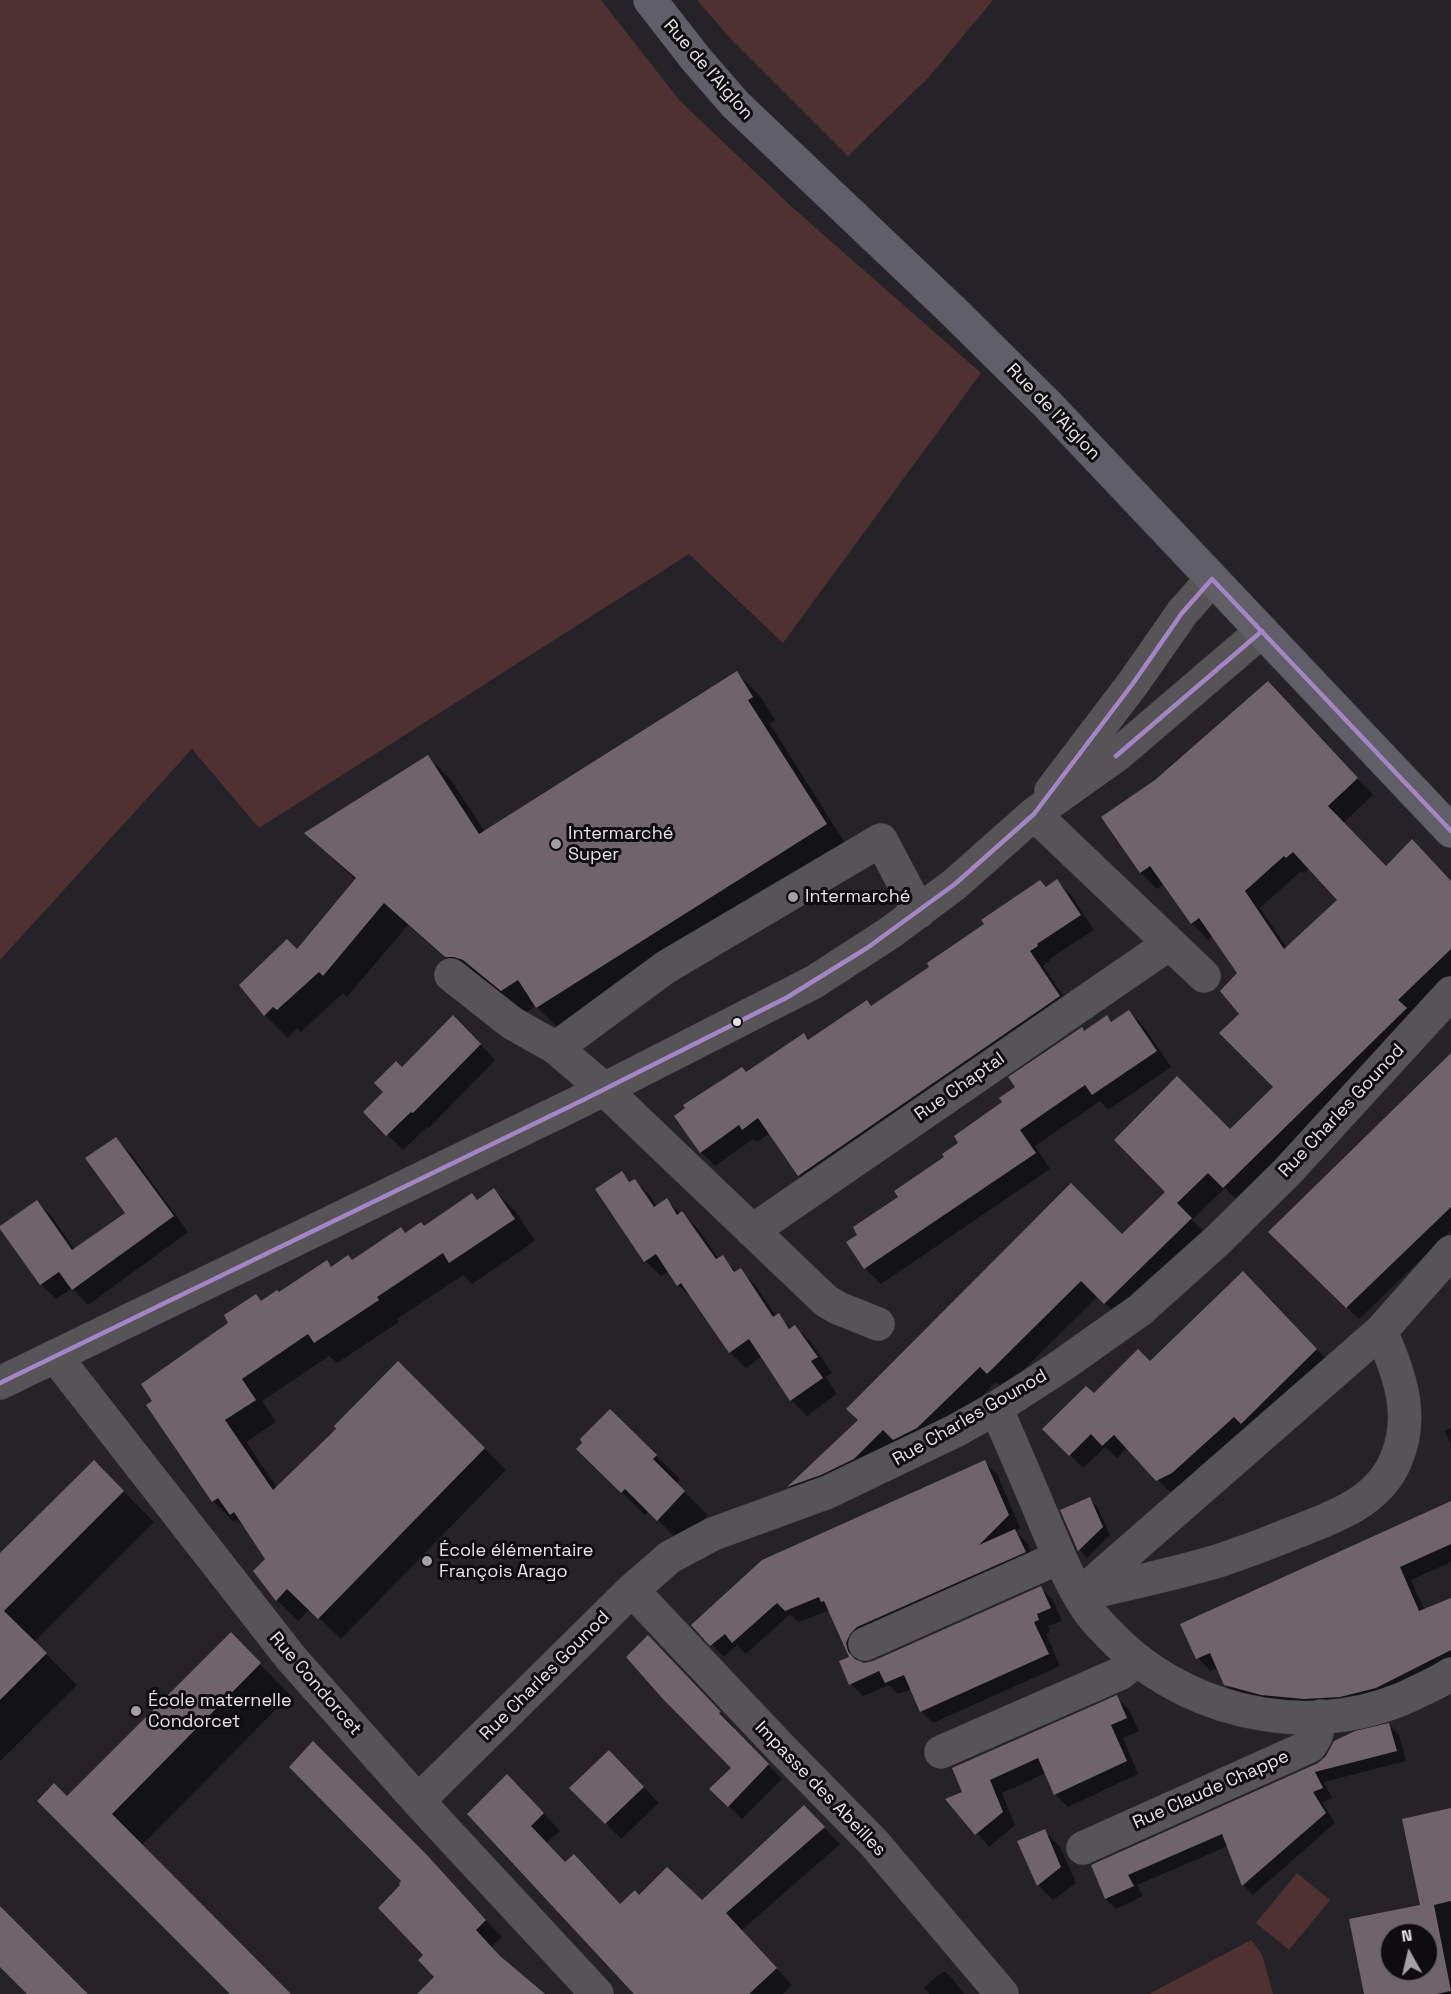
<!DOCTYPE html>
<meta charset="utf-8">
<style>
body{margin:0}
#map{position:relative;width:1451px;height:1994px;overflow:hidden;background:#252327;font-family:"Space Grotesk",sans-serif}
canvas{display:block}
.north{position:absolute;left:1379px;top:1922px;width:60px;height:60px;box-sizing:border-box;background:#0e0c0f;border:2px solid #646265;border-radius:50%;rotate:352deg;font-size:16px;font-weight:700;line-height:24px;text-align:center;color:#e6e3e7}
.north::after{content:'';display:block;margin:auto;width:21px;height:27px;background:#a2a0a4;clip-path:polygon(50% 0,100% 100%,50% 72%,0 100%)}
</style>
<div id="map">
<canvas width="1451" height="1994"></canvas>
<div class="north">N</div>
</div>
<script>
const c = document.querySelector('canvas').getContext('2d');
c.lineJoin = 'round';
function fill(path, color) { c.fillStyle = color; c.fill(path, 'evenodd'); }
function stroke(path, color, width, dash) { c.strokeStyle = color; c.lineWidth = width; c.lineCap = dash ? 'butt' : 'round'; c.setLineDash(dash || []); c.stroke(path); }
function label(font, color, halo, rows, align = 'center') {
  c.font = font + ' "Space Grotesk",sans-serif'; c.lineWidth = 6; c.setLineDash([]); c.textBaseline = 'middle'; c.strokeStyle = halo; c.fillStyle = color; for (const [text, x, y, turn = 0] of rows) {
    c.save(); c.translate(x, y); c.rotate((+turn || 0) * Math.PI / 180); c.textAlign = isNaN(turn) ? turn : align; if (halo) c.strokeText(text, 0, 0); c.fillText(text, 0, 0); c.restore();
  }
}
fill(new Path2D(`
 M0 0H601L680 101 793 208 981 373 783 643 689 554 259 828 192 749 0 960Z
 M697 0H993L929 77 848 156 729 37Z
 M1297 1873 1330 1900 1289 1950 1256 1923Z
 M1251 1940 1262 1954 1273 1994H1149Z`), '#4f3131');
fill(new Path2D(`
 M737 673 760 696 775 720 770 724 848 848 560 1030 536 1006 525 1013 470 980 408 925 347 997 343 993 301 1032 297 1028 288 1038 265 1015 241 985 297 951 356 880 306 833 428 757 451 780 485 832Z
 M1284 700 1373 795 1343 823 1386 868 1451 883V981L1240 1203 1225 1188 1192 1220 1207 1235 1121 1319 1098 1296 1004 1389 996 1382 933 1444 805 1502 789 1487 860 1420 1122 1236 1275 1087 1241 1014 1239 973 1213 936 1208 940 1192 923 1164 884 1157 889 1141 873 1104 817ZM1310 867 1340 900 1287 948 1260 908 1301 871 1304 873Z
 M1057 881 1071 895 1094 930 1049 959 1050 960 1043 966 1073 1010 813 1189 799 1175 770 1133 757 1142 753 1139 715 1166 701 1152 747 1073 804 1035 810 1040 872 1007Z
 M1129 1011 1144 1027 1171 1067 1108 1110 1100 1101 1035 1146 1050 1169 881 1284 865 1268 848 1243 859 1235 1004 1103 1085 1032 1107 1017 1113 1023Z
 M469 1033 495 1060 429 1128 427 1127 403 1150 365 1112 385 1092Z
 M1451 1055V1231L1359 1319 1270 1232Z
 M116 1139 131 1154 188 1232 88 1305 72 1288 56 1299 41 1284 37 1202 52 1217 75 1250 127 1213Z
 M621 1173 631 1183 635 1181 650 1196 657 1207 667 1200 681 1214 682 1213 698 1229 719 1259 722 1257 737 1272 740 1270 756 1286 776 1316 778 1315 792 1329 795 1327 811 1342 832 1373 826 1377 837 1394 807 1416 791 1400 762 1356 746 1368 730 1352 694 1300 678 1285 669 1271 661 1276 645 1261Z
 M494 1190 515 1211 535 1241 472 1284 463 1275 397 1319 399 1322 337 1363 329 1356 262 1401 276 1422 246 1442 277 1488 338 1429 398 1363 506 1470 341 1639 310 1609 298 1621 277 1600 267 1559 249 1532 237 1520 234 1522 213 1501 148 1405 261 1302 279 1294 327 1262 332 1268 352 1261 401 1229 406 1234 424 1227 472 1195 478 1201Z
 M1256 1286 1330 1363 1171 1493 1127 1448 1117 1458 1105 1447 1083 1468 1044 1429 1094 1395 1150 1363Z
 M610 1411 680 1479 676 1484 708 1515 681 1543 649 1511 645 1515 579 1449Z
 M1451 1428V1444L1445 1431Z
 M94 1462 154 1522 34 1642 77 1685 0 1761V1555Z
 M984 1462 997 1474 1020 1528 1016 1532 1027 1543 1037 1564 858 1656 859 1663 864 1664 873 1663 1041 1588 1053 1600 1062 1621 1048 1626 1050 1632 1046 1634 1060 1666 933 1723 921 1711 912 1689 898 1694 889 1685 863 1696 851 1684V1658L830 1610 798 1622 790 1614 746 1654 737 1645 724 1657 693 1625Z
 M1089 1499 1097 1506 1110 1535 1087 1558 1080 1550 1062 1511Z
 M1451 1503V1562L1411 1580 1425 1611 1451 1600V1667L1353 1709 1238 1697 1225 1684 1218 1668 1210 1671 1198 1658Z
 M231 1635 290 1695 141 1846 289 1994H232L67 1798Z
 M662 1650 733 1726 731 1727 782 1779 742 1819 711 1789 733 1768Z
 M1116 1697 1129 1710 1139 1731 1123 1738 1138 1774 1068 1807 1055 1794 1046 1773 1002 1793 1015 1825 989 1847 948 1799 964 1792Z
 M1389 1725 1399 1735 1406 1761 1324 1782 1332 1798 1322 1802 1335 1823 1253 1895 1243 1885 1228 1846 1137 1885 1143 1896 1116 1909 1106 1899 1093 1866 1319 1764Z
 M624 1767 659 1803 621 1839 572 1788Z
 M524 1792 560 1831 546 1843 565 1864 621 1906 639 1896 702 1902 804 1807 840 1844 741 1931 792 1985 783 1994H636L469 1814Z
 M1451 1810V1994H1366L1350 1921 1422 1906ZM1391 1934H1427V1970H1391Z
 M1044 1831 1060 1847 1076 1883 1053 1900 1038 1885Z
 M442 1873 502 1937 491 1947 504 1961 544 1994H452L425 1955Z
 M944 1971 952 1978 964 1994H929L924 1987Z`), '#0007');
fill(new Path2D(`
 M737 671 753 697 748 700 827 824 536 1008 518 980 501 991 463 960 454 957H445L384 903 323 976 319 972 277 1010 273 1007 264 1016 239 985 287 939 297 949 356 878 304 833 428 755 479 834Z
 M1268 681 1358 778 1328 806 1386 866 1412 839 1451 881V949L1398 1000 1407 1008 1223 1188 1208 1173 1177 1203 1192 1218 1104 1304 1081 1281 987 1374 980 1367 917 1428 893 1440 883 1430 854 1459 821 1475 787 1487 858 1420 846 1409 1071 1183 1122 1234 1165 1192 1114 1140 1177 1076 1230 1129 1273 1087 1219 1033 1239 1014 1220 991 1237 973 1199 918 1191 924 1150 866 1140 873 1101 817 1155 780ZM1293 852 1337 900 1284 949 1245 891 1284 856 1286 858Z
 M1057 879 1081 915 1037 944 1038 946 1030 951 1060 996 798 1176 758 1118 742 1130 739 1125 700 1153 674 1116 685 1108 683 1105 742 1067 746 1072 804 1033 808 1040 867 1000 871 1006 929 967 927 963 984 924 981 920 1040 880 1046 887Z
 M1129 1010 1157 1051 1092 1095 1085 1085 1020 1130 1036 1153 864 1269 846 1242 857 1235 853 1227 898 1197 894 1191 944 1157 942 1154 958 1143 954 1136 1002 1102 999 1098 1015 1087 1008 1077 1082 1027 1084 1031 1107 1015 1111 1022Z
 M453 1015 481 1044 413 1113 411 1112 386 1136 363 1112 383 1092 374 1083 396 1061 402 1067Z
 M1451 1053V1207L1346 1308 1268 1232Z
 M116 1137 174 1216 72 1290 59 1272 40 1285 0 1229V1226L37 1200 72 1250 125 1213 85 1158Z
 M622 1171 629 1182 635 1179 654 1207 667 1198 677 1215 682 1211 716 1259 723 1255 734 1272 741 1268 773 1317 779 1313 789 1329 795 1325 818 1357 811 1361 823 1378 790 1401 749 1339 729 1353 681 1283 677 1286 656 1254 644 1262 595 1189Z
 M494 1188 515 1219 449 1263 443 1253 377 1297 379 1300 314 1343 308 1334 242 1379 256 1400 225 1420 273 1490 336 1429 334 1426 398 1361 485 1448 318 1619 287 1589 276 1601 253 1571 265 1559 234 1512 230 1515 218 1498 212 1502 146 1405 152 1401 141 1384 228 1323 224 1315 256 1294 261 1301 277 1290 279 1292 327 1260 331 1267 348 1255 352 1260 401 1227 405 1233 421 1222 424 1226 472 1193 477 1200Z
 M1243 1271 1317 1349 1241 1424 1234 1417 1172 1473 1156 1481 1114 1435 1102 1446 1091 1434 1069 1456 1042 1429 1086 1386 1094 1393 1138 1349 1150 1361Z
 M610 1409 657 1455 653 1459 685 1491 657 1521 625 1489 621 1493 576 1449 582 1443 580 1439Z
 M94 1460 124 1491 4 1611 47 1653 0 1700V1553Z
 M985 1460 1009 1515 979 1545 1015 1529 1026 1552 857 1627 850 1634 846 1643 848 1651 855 1659 864 1663 873 1661 1041 1586 1051 1608 1037 1614 1039 1620 1034 1622 1049 1654 920 1712 904 1675 885 1683 879 1671 849 1685 839 1661 849 1657 824 1601 821 1602 819 1597 785 1611 777 1603 732 1643 725 1634 710 1646 691 1625 762 1560Z
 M1090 1497 1103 1527 1078 1551 1060 1510Z
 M1451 1501V1544L1400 1567 1419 1611 1451 1598V1650L1376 1688 1340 1697 1304 1699 1261 1695 1224 1685 1210 1653 1196 1659 1180 1624Z
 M231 1632 261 1663 112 1814 291 1994H230L37 1801 54 1783 67 1796Z
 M648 1635 721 1712 719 1713 769 1764 728 1807 709 1789 731 1768 662 1698 626 1657Z
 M1117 1695 1127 1718 1111 1725 1127 1761 1054 1795 1038 1758 990 1780 1003 1812 975 1835 945 1799 962 1792 952 1768Z
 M1389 1723 1397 1751 1315 1772 1323 1788 1313 1792 1326 1813 1242 1886 1222 1834 1128 1875 1134 1886 1105 1899 1091 1865 1318 1763 1326 1756 1334 1741 1355 1731Z
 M313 1741 426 1854 486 1920 476 1930 499 1955 545 1994H417L434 1977 418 1960 423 1955 378 1908 400 1885 399 1884 401 1881 289 1767Z
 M609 1750 644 1787 605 1824 569 1788Z
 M507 1774 544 1813 531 1826 565 1862 574 1854 620 1904 635 1890 639 1895 667 1867 702 1900 804 1805 825 1827 726 1913 777 1968 749 1994H634L467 1814Z
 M1451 1808V1901L1434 1905 1451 1991 1436 1994H1364L1349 1919 1420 1905 1402 1819ZM1391 1934H1427V1970H1391Z
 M1045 1829 1061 1867 1037 1886 1017 1841Z
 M0 1906 88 1994H27L0 1967Z`), '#70646c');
const minor = new Path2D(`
 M1051 791 1134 682 1182 613 1212 579
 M1034 814 1204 976
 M451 975 512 1023 556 1048 604 1089 826 1301 838 1308 878 1324
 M556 1048 666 967 881 840 919 912
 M752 1231 1169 944
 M55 1356 291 1658 418 1801 597 1994
 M0 1383 581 1101 814 982 891 932 955 884 1034 814 1117 755 1262 631
 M996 1408C1013 1447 1030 1486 1046 1525 1058 1553 1069 1581 1086 1607 1095 1621 1107 1632 1119 1644 1197 1718 1322 1741 1419 1691 1430 1686 1441 1681 1451 1674
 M632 1590 779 1746 874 1843 1002 1994
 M1084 1594C1129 1583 1176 1574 1221 1560 1245 1552 1269 1543 1293 1533 1332 1518 1377 1503 1395 1462 1416 1415 1399 1375 1381 1331
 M1079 1595 1381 1331 1451 1252
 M865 1644 1060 1557
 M941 1752 1119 1674 1137 1660
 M418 1801 632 1590 670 1557 713 1534 828 1492 955 1431 996 1408 1058 1368 1140 1310 1217 1241 1287 1172 1451 993
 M1083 1848 1310 1746 1316 1736 1321 1716`);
const major = new Path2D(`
 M650 0 696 59 735 104 953 311 1047 404 1451 831`);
stroke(minor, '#414043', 34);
stroke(major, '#414043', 34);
stroke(minor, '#565457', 33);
stroke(major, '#605e66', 33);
stroke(new Path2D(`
 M1116 756 1262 631
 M0 1383 581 1101 786 998 867 948 955 884 1034 814 1134 682 1182 613 1212 579 1451 831`), '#a486c6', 4.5);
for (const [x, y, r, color] of [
 [556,844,6,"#a2a0a4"],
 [793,897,6,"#a2a0a4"],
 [737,1022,5,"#e6e3e7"],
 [427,1561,6,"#a2a0a4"],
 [136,1711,6,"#a2a0a4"]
]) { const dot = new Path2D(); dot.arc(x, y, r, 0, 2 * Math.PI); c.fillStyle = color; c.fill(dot); stroke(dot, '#0e0c0f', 2); }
label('18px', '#e6e3e7', '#0e0c0f', [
 ["Rue de l'Aiglon",708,70,49],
 ["Rue de l'Aiglon",1053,412,46],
 ["Rue Chaptal",960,1087,-35],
 ["Rue Charles Gounod",1342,1111,-47],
 ["Rue Charles Gounod",970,1418,-30],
 ["Rue Charles Gounod",545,1676,-45],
 ["Rue Condorcet",315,1684,49],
 ["Impasse des Abeilles",820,1789,46],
 ["Rue Claude Chappe",1211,1790,-24]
]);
label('18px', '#e6e3e7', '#0e0c0f', [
 ["Intermarché",568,834],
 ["Super",568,855],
 ["Intermarché",805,897],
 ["École élémentaire",439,1551],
 ["François Arago",439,1572],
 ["École maternelle",148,1701],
 ["Condorcet",148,1722]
], 'left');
</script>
